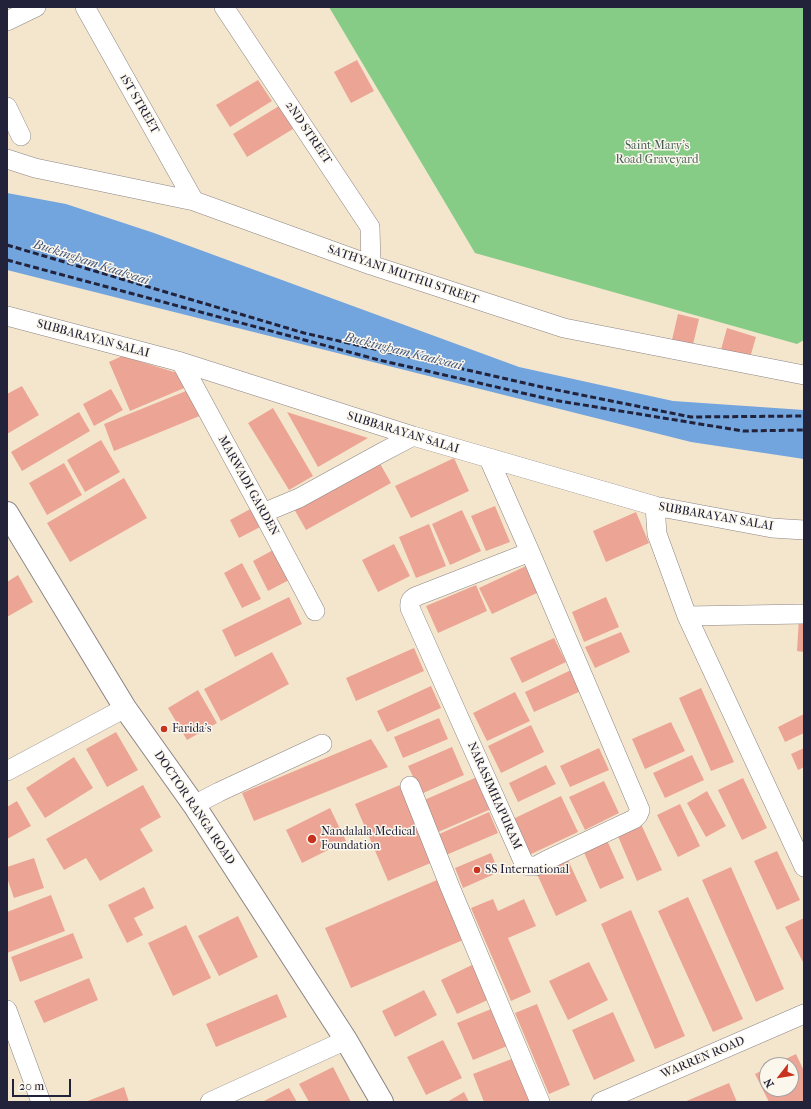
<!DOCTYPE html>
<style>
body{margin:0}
#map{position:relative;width:811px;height:1109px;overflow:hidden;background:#f4e6cd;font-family:"IM FELL French Canon",serif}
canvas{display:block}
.frame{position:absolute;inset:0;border:8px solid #22223b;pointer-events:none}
.north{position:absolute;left:759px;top:1057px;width:40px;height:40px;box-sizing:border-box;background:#fbf7ec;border:1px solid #a4a2a5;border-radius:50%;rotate:239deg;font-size:11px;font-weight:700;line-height:16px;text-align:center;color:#22223b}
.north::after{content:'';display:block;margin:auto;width:14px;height:18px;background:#c8321e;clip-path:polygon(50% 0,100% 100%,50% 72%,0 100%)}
.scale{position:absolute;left:12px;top:1079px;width:59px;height:18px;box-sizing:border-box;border:2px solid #22223b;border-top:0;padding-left:5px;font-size:12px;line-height:14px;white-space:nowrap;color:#22223b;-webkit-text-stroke:3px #fbf7ec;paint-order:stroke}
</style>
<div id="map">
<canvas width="811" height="1109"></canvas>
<div class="frame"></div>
<div class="north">N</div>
<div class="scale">20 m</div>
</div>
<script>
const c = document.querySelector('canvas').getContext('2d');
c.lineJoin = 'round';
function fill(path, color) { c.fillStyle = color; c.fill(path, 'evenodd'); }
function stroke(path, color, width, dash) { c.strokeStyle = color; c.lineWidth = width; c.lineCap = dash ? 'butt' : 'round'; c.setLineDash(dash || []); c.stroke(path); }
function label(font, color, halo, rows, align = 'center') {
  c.font = font + ' "IM FELL French Canon",serif'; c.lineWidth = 3; c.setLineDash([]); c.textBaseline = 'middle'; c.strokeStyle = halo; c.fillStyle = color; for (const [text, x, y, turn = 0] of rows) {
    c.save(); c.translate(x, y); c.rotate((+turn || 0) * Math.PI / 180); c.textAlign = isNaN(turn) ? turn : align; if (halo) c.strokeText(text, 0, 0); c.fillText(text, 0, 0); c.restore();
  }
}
fill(new Path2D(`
 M329 7H804V340L797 344 475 253Z`), '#86cc86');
fill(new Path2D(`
 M7 193 66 204 154 233 519 367 673 401 804 410V459L691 442 7 270Z`), '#72a4de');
fill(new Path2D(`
 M357 60 374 91 351 103 334 72Z
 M258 80 272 101 230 127 216 105Z
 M279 106 293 129 247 157 233 134Z
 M678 314 699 319 692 349 671 344Z
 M727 328 756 337 749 361 720 353Z
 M122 356 184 375 189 386 130 411 109 362Z
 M22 386 39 415 7 434V394Z
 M111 389 123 410 94 426 83 404Z
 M191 389 202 415 114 451 104 424Z
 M273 408 313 476 289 490 248 423Z
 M79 412 90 431 22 471 11 452Z
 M287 412 368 438 318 467Z
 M101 440 120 472 85 492 67 460Z
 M454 458 469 491 411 518 395 486Z
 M378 460 391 483 306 530 293 507Z
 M64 463 82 495 47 515 29 483Z
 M124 478 147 518 70 562 47 523Z
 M495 506 510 542 486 551 471 516Z
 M254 507 264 525 239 538 230 520Z
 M462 510 481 551 450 565 432 524Z
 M636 512 649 543 606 562 593 531Z
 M429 524 446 566 416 578 399 537Z
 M394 544 410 576 378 592 362 560Z
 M273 550 289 580 268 591 253 561Z
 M242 563 261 599 242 608 224 573Z
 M526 566 539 592 492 614 479 588Z
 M18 575 33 602 7 617V582Z
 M476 585 487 611 438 633 426 606Z
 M289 597 302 624 235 657 222 630Z
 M606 597 619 627 584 642 572 612Z
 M799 618 804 619V652L797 651Z
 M621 632 630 652 595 668 585 647Z
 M554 638 566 662 522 683 510 658Z
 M414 648 424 671 356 701 346 678Z
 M272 652 289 684 221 721 204 689Z
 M571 670 581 691 534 712 525 692Z
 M431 686 441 708 387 732 377 711Z
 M701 688 734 762 711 771 679 698Z
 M198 690 217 723 187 740 168 708Z
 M515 692 530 721 487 741 473 713Z
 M804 714V733L785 742 778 727Z
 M439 718 448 739 403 758 394 737Z
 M671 722 685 751 645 769 632 739Z
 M531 725 544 752 501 773 488 746Z
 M116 732 138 770 107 787 86 749Z
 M371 739 388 767 254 821 242 793Z
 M452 747 464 775 421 794 408 766Z
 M599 748 609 770 570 787 560 766Z
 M804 748V767L798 770 791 754Z
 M692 755 704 780 665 798 653 773Z
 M74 757 93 788 45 818 26 788Z
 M546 765 556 784 518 802 509 783Z
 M477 777 491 809 436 833 422 801Z
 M743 778 767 828 742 840 718 790Z
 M604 781 619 813 585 830 569 797Z
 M143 785 161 817 140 829 153 851 100 881 86 858 64 870 46 839Z
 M400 785 433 862 388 881 355 804Z
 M707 791 726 826 706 837 687 803Z
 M561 796 578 832 529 855 513 819Z
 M17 801 31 826 7 839V807Z
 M680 804 700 846 678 857 657 815Z
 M330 808 346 841 302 863 286 830Z
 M489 812 498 833 446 855 437 835Z
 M641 824 662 870 637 881 617 834Z
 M606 838 624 878 600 889 582 848Z
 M777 851 800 900 777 910 754 861Z
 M491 853 499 872 463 888 455 868Z
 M34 858 44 888 14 898 7 878V867Z
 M568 860 587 901 556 916 537 874Z
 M731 867 784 989 756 1002 702 880Z
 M437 880 463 940 351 988 325 928Z
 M144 887 154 908 134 918 143 935 127 943 108 905Z
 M51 895 65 931 7 953V912Z
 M688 897 743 1019 713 1032 658 911Z
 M493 899 498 911 524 899 536 926 508 938 531 992 511 1001 471 908Z
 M631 910 685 1036 655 1049 601 924Z
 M238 916 258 957 219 976 198 936Z
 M804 918V964L785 927Z
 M186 925 211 978 173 996 148 943Z
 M73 933 83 958 20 982 11 957Z
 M589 962 608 1000 568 1020 549 981Z
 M476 963 492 998 457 1014 441 980Z
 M89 978 98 1000 44 1023 34 1001Z
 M424 990 437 1015 395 1037 382 1011Z
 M277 994 287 1017 216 1047 206 1024Z
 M537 1004 570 1085 549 1094 515 1013Z
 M496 1007 512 1044 473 1060 457 1023Z
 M613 1012 635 1061 594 1080 572 1030Z
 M443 1040 462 1078 426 1095 407 1057Z
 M796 1054 804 1071V1102H769L755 1074 767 1068V1089H791V1065H773Z
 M514 1058 531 1102H484L473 1074Z
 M333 1067 351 1102H309L299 1084Z
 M729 1083 737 1102H684Z
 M124 1087 129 1102H85Z
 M289 1088 297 1102H262Z
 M464 1092 469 1102H447Z`), '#eca595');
const minor = new Path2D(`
 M85 7 194 201
 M224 7 370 227 371 265
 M7 21 36 7
 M7 107 21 136
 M7 159 35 168 194 201 371 265 564 328 804 375
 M7 316 181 362 413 436 655 506 772 528 804 530
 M181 362 263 513 315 611
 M489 459 530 552 640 810 638 815 634 819 547 860 536 866H528L523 861 516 845 410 608C409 601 411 599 417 596L530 552
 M655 506 657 534 687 616 804 867
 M263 513 299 498 381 453 413 436
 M687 616 804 614
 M7 771 125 708
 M410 786 450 887 540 1102
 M194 805 219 792 322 744
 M7 1010 41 1102
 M210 1102 346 1040
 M601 1102 804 1014`);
const major = new Path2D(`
 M7 513 125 708 194 805 346 1040 382 1102`);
stroke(minor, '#8b8484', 20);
stroke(major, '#8b8484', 24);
stroke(minor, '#fff', 19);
stroke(major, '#fff', 22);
stroke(new Path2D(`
 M7 245 304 333 542 387 691 417 804 416
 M7 260 379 360 553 400 743 431 804 430`), '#22223b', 3, [6, 3]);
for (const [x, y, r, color] of [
 [164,729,4,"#c8321e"],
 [312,839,5,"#c8321e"],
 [477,870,4,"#c8321e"]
]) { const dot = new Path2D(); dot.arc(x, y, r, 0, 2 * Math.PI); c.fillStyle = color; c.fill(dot); stroke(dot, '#fbf7ec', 1.5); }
label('12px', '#22223b', '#fbf7ec', [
 ["1ST STREET",139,104,60],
 ["2ND STREET",308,133,56],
 ["SATHYANI MUTHU STREET",403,275,19],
 ["SUBBARAYAN SALAI",93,339,15],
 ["SUBBARAYAN SALAI",403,433,17],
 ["MARWADI GARDEN",248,486,61],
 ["SUBBARAYAN SALAI",716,517,10],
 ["NARASIMHAPURAM",494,796,66],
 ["DOCTOR RANGA ROAD",194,808,56],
 ["WARREN ROAD",703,1058,-23]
]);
label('12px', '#455e55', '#fbf7ec', [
 ["Saint Mary's",657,146],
 ["Road Graveyard",657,160]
]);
label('12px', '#22223b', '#fbf7ec', [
 ["Farida's",172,729],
 ["Nandalala Medical",321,832],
 ["Foundation",321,846],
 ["SS International",485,870]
], 'left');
label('italic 13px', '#42567c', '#fbf7ec', [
 ["Buckingham Kaalvaai",91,263,18],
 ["Buckingham Kaalvaai",403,352,14]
]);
</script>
